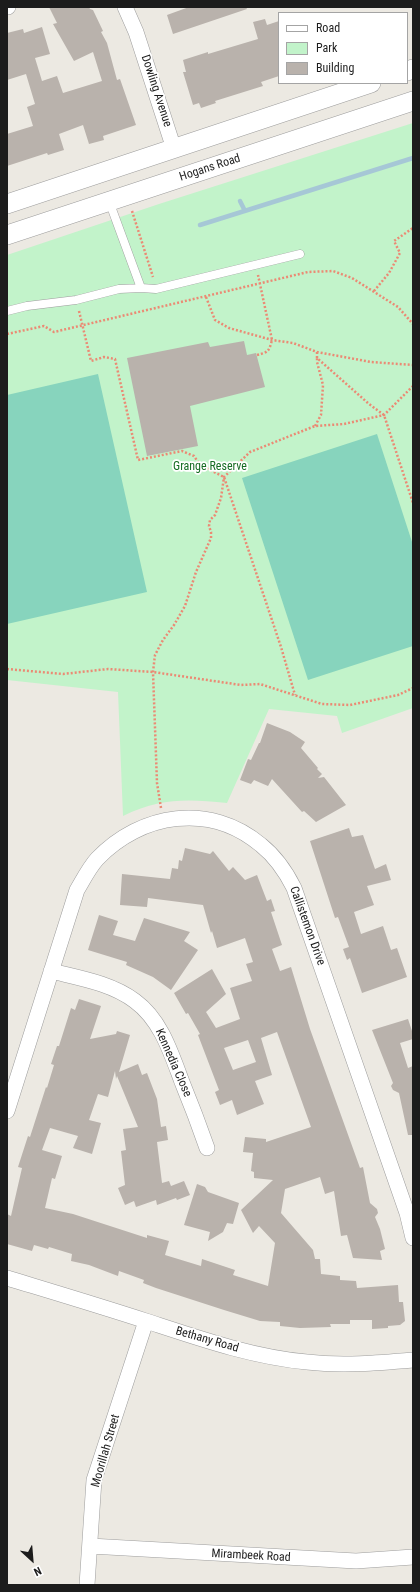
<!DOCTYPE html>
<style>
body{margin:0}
#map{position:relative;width:420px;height:1592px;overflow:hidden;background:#ece9e2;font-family:"Roboto Condensed",sans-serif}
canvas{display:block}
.frame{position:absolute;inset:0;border:8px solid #1c1c1c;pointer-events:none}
.legend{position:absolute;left:278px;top:12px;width:130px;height:72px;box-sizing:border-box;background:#fff;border:1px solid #a4a4a4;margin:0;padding:5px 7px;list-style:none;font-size:12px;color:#1c1c1c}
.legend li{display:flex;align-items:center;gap:8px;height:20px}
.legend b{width:20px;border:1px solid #a4a4a4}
.north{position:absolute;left:12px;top:1540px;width:40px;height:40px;-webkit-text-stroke:3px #fff;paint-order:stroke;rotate:154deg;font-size:11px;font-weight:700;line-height:16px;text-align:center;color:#1c1c1c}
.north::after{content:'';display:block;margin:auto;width:14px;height:18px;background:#1c1c1c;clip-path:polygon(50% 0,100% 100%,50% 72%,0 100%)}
</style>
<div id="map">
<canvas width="420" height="1592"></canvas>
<div class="frame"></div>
<ul class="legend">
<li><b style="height:5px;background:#fff"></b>Road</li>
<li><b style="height:11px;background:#c2f3ca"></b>Park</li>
<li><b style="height:11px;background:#b9b2ac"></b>Building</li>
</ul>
<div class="north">N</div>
</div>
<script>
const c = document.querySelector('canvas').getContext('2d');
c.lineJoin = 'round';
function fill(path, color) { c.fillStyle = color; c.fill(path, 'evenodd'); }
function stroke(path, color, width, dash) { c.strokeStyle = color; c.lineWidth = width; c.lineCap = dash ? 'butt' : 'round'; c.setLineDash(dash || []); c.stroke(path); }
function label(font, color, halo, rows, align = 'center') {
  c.font = font + ' "Roboto Condensed",sans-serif'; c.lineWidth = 3.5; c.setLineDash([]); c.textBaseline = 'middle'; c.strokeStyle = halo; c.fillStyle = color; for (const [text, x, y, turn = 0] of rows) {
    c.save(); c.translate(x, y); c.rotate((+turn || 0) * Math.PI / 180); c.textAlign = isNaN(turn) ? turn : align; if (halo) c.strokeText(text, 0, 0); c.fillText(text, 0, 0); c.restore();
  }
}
fill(new Path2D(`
 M413 123V708L342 733 337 716 269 709 227 803C186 799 161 798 123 816L118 692 7 680V255L159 204Z`), '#c2f3ca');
fill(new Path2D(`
 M98 374 147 592 7 624V395Z
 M377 434 413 545V646L308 680 242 478Z`), '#87d4bd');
stroke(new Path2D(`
 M240 201 245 211
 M200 225 413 158`), '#a6c7d6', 4.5);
fill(new Path2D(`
 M49 7H89L90 9 93 10 103 31 101 32 107 43 117 80 120 79 136 125 103 136 104 140 89 144 83 125 59 134 64 150 48 155 47 153 7 166V134L33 126 27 107 35 104 26 74 7 80V33L23 29 24 33 42 27 50 54 35 58 42 81 57 76 63 93 102 81 93 52 74 61 53 24 57 23Z
 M189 7H246L247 9 173 34 167 15Z
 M265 19 267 25 279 21V76L261 82 263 86 215 101 216 103 201 108 199 103 193 105 183 72H186L183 60 208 52V54L258 39 253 22Z
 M244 341 247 355 256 353 265 387 190 406 198 446 147 456 127 358 208 342 210 347Z
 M267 723 290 732 305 742 301 748 318 768 317 769 322 774 318 778 324 777 346 805 316 822 304 811 302 812 272 779 268 786 254 780 251 784 240 780 248 759 251 760 259 743H260Z
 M349 828 352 837 363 835 375 869 386 864 391 880 367 886 374 905 354 912 361 934 383 926 391 950 397 948 407 977 362 993 350 958 347 960 343 949 349 947 338 917 335 918 310 841Z
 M185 848 210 854 213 851 229 871 233 867 245 880 257 875 267 901 271 899 275 911 271 912 282 945 272 949 280 971 291 967 310 1029 360 1168 363 1167 370 1203 377 1209 378 1213 375 1217 380 1229 385 1249 380 1251 382 1260 353 1258 347 1235 341 1236 334 1191 325 1194 320 1177 285 1189 281 1213 313 1250 315 1259H320L321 1274 340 1276V1280L356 1281 357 1288 398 1285 399 1302H403L405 1321 400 1325 388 1326V1328L372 1329V1320H350V1324H330L331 1327 300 1328 280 1326V1322L260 1321 224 1310 156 1288 143 1283 144 1280 119 1271 118 1276 89 1265 71 1261 72 1254 49 1247 48 1249 34 1245 32 1251 7 1244V1214L11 1216 22 1168 18 1167 28 1136 30 1137 46 1087 47 1088 54 1065 51 1064 57 1046H59L71 1008 75 1010 79 999 101 1006 90 1039 116 1034 117 1031 130 1035 119 1072 138 1064 142 1075 147 1073 157 1099 161 1127 166 1126 168 1140 157 1142 162 1183 169 1181 171 1186 184 1181 190 1195 177 1200 176 1198 157 1205 156 1200 136 1207 134 1201 125 1205 118 1188 125 1185 121 1151 126 1150 123 1129 138 1127 117 1076 116 1079 115 1071 108 1097 98 1094 89 1120 101 1123 92 1154 73 1148 78 1136 50 1128 42 1150 62 1156 55 1179 52 1178 45 1208 73 1214 147 1238V1235L169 1241 165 1255 201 1266 202 1259 235 1270 233 1275 268 1286 275 1243 259 1226 253 1233 241 1210 273 1180 254 1178V1172L251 1171 253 1153 243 1152 245 1137 266 1139V1142L311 1127 277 1032 261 1038 272 1075 255 1081 264 1104 237 1115 232 1100 220 1105 215 1092 219 1090 198 1035 200 1034 188 1013 186 1014 174 993 212 969 226 994 206 1012 216 1028 240 1019 230 988 252 981 246 964 253 962 245 938 217 948 212 931 211 933 203 905 148 898 147 907 120 905 122 874 170 879 172 868 178 869 179 860 182 861ZM248 1040 256 1062 233 1070 224 1048Z
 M99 915 118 921 113 935 135 941 144 918 190 932 184 941 198 950 171 990 153 977 126 965 127 962 88 950Z
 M408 1019 413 1034V1039L400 1043 408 1068 413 1066V1135H408L399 1093 393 1090 391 1086 393 1083 372 1030Z
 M197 1184 205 1187 208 1192 239 1203 233 1224 227 1223 223 1232 208 1241 210 1232 184 1225Z`), '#b9b2ac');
const service = new Path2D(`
 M109 201 141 288
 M7 311 27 306 76 300 119 289 141 288 156 289 300 254`);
const minor = new Path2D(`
 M7 7H8
 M125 7 136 32 174 149
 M51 971C79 978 111 983 135 1001 161 1020 171 1053 182 1082 191 1104 199 1125 207 1148
 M7 1111 77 890C83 880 89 868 97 859 141 813 210 802 261 845 276 857 286 872 294 888L407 1213 413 1238
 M7 1278C53 1292 100 1306 146 1321 198 1338 252 1357 307 1362 342 1366 378 1363 413 1360
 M90 1546 356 1561 413 1557
 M87 1585 94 1480 146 1321`);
const tertiary = new Path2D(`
 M407 71 413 69
 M7 204 371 83
 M7 235 413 101`);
stroke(service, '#9d9d9d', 9);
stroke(minor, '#9d9d9d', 16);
stroke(tertiary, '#9d9d9d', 20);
stroke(new Path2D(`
 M132 211 153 277
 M374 291 389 273 400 253 394 241 413 228
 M206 297 215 320 229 328 272 340 293 343 317 352 371 362 413 365
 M79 311 91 361 104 357 115 359 138 460 182 451 194 456 200 465 224 477 281 647 295 695
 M7 334 44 326 54 332 308 272 333 271 352 278 398 307 413 324
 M317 352V358L369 404 384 415 413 503
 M257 355C269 352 269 351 272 340L258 275
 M315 426 321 415 323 385 317 362V358
 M7 669 63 674 108 669 153 672 241 685 260 684 322 704 350 705 398 695 413 688
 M161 808 157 783 153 672 155 655 163 640 174 625 185 606 196 572 211 538V532L209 526 210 520 215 515 221 498 224 477 250 452 315 426 344 424 384 415 413 386`), '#eb8a74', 2.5, [2, 2]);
stroke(service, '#fff', 8);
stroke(minor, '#fff', 15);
stroke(tertiary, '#fff', 19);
label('12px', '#1c1c1c', '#fff', [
 ["Dowling Avenue",156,91,72],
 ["Hogans Road",210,168,-18],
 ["Callistemon Drive",307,926,70],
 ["Kennedia Close",173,1063,66],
 ["Bethany Road",207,1340,16],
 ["Moorillah Street",106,1451,-74],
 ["Mirambeek Road",251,1556,3]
]);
label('12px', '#166d24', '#fff', [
 ["Grange Reserve",210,467]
]);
</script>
